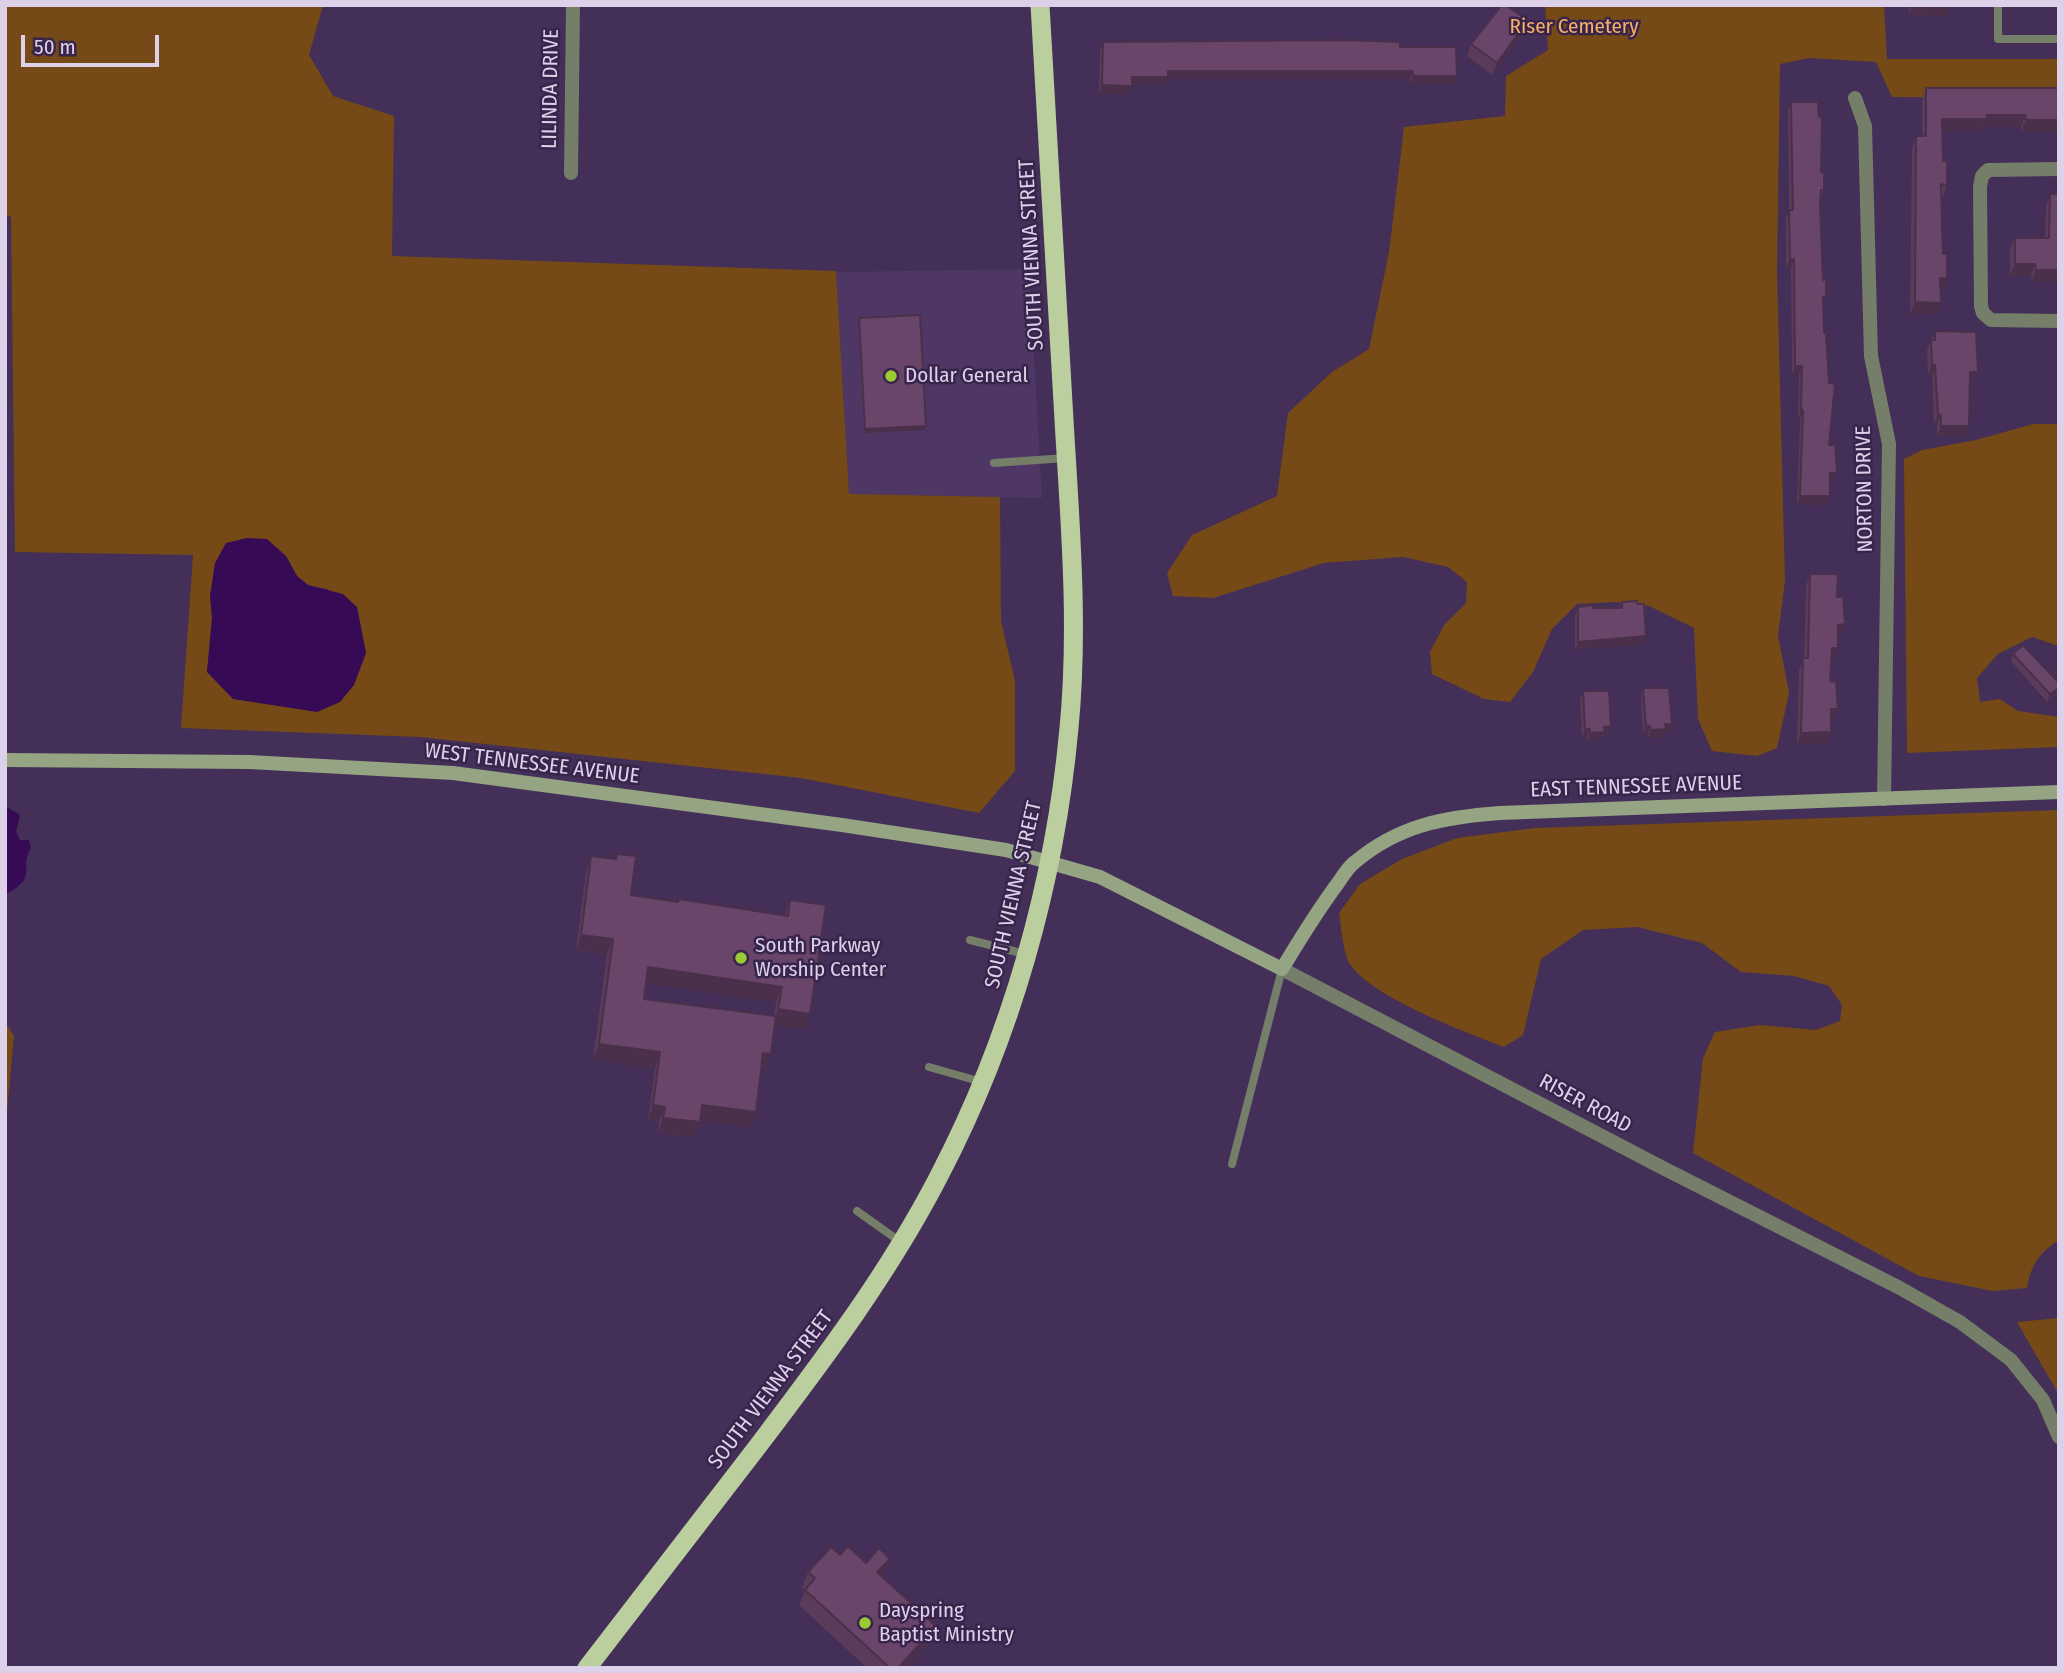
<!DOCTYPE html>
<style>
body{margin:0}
#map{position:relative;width:2064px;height:1673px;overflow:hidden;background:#432f57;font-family:"Fira Sans Condensed",sans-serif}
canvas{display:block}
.frame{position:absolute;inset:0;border:7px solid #ddd1ea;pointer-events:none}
.scale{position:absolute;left:21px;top:35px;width:138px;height:32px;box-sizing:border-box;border:4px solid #ddd1ea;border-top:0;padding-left:9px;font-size:21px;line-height:24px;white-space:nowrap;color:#ddd1ea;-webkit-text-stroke:5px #39244c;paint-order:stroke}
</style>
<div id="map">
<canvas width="2064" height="1673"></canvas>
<div class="frame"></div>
<div class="scale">50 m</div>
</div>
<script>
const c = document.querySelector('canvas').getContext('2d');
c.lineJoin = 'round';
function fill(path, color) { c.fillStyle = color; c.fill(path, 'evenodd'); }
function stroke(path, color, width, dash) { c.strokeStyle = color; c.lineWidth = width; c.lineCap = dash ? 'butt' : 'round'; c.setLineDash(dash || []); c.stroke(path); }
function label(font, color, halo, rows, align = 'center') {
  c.font = font + ' "Fira Sans Condensed",sans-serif'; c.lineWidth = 5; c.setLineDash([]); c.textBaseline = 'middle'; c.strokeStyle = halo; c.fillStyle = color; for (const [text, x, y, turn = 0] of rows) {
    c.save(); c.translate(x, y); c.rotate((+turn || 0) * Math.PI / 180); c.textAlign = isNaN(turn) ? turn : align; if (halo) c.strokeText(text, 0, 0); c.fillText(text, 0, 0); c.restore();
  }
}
fill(new Path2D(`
 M1029 269 1042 498 849 494 836 272Z`), '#4e3665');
fill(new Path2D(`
 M5 5H323L309 55 333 96 394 116 392 256 836 271 849 494 1000 497 1001 621 1015 681V771L979 813 801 778 420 737 181 728 193 555 15 552 11 217 5 215ZM286 556 297 576 308 585 327 589 357 607 366 653 207 672 212 618 210 596Z
 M1545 5H1884L1887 59H2059V98L1892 97 1876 62 1809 58 1780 64 1777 272 1785 581 1778 635 1789 693 1777 748 1757 756 1712 751 1698 719 1694 628 1649 606 1616 602 1577 604 1552 629 1533 672 1510 702 1484 699 1432 674 1430 652 1444 625 1466 603 1467 582 1448 567 1403 557 1324 563 1213 598 1173 596 1167 573 1192 535 1277 496 1288 413 1332 372 1369 349 1389 252 1404 127 1505 116 1506 76 1548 50Z
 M2033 424H2059V646L2032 637 1998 654 1977 678 1980 702 2000 699 2018 711 2059 717V747L1907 753 1904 459 1922 450 1976 440Z
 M2059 810V1240C2039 1253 2031 1265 2027 1288L1993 1291 1919 1276 1693 1153 1703 1058 1715 1032 1760 1025 1816 1030 1840 1021 1842 1005 1829 986 1794 976 1741 972 1702 943 1637 927 1583 930 1541 959 1523 1035 1504 1047C1466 1032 1368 997 1348 961 1343 950 1341 926 1339 913L1360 884 1402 859 1457 838 1535 828Z
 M5 1022 14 1036 5 1133Z
 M2059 1318V1395L2017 1322Z`), '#754a16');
fill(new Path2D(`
 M247 538 267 539 286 556 297 576 308 585 343 594 357 607 366 653 354 685 340 702 317 712 233 699 207 672 212 618 210 596 215 563 226 543Z
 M5 806 20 815 16 832 20 840H29L31 848C18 870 40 876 5 895Z`), '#360a54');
stroke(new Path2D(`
 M1998 5V39H2059
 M994 463 1066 458
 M970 940 1025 954
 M929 1067 982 1082
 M1232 1164 1282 969
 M857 1211 902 1243`), '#757e69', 8);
stroke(new Path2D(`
 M1855 98 1865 126 1871 356 1889 444 1884 799
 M2059 169 1988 170 1982 176 1980 187 1981 306 1983 313 1991 320 2059 321
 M571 173 573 5
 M1282 969 1663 1168 1898 1287 1960 1322 2011 1360 2043 1400 2059 1437`), '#757e69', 14);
stroke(new Path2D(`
 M5 760 249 762 453 773 842 825 1006 850 1100 877 1282 969C1300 939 1318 910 1338 883 1343 876 1348 867 1355 862 1399 825 1445 817 1500 813L2059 792`), '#95a482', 14);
stroke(new Path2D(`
 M587 1668C644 1594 701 1520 758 1446 824 1359 889 1273 939 1176 1011 1038 1055 883 1069 728 1079 626 1070 522 1064 420 1056 282 1048 144 1040 5`), '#bace9e', 19);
fill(new Path2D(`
 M1909 5H1949L1945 17 1909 15Z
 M1528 20 1524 32 1492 75 1467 56 1471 44Z
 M1103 42 1400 47 1454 84H1410V79H1167L1165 85H1132L1129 94 1099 93 1100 50Z
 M1926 88H2059V132H2021V127H1984L1982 131H1943V161L1947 186 1943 197H1941L1943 254 1947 279 1943 291 1941 290 1937 314H1910L1912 148 1916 136H1922V99Z
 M1791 102 1821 172 1824 190 1821 199 1820 206 1823 306 1829 445 1837 473 1834 481 1830 482V496L1827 505H1797L1800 419H1798L1799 375H1792L1791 268H1786V219L1789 210 1788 110Z
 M2050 194H2059V282L2032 281 2031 276H2010V249L2015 238H2045L2046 206Z
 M859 318 926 426 925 430 864 433 858 322Z
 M1935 331 1974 382H1970L1969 426 1966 436H1937V425H1934L1932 376 1928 375 1927 350Z
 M1810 574 1837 597 1841 636H1838L1834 659 1831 660 1830 681 1838 709 1833 721H1831L1827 744H1797L1799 670 1804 658 1806 586Z
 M1622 602 1637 604 1643 644 1575 650V615L1578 607 1620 608Z
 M2013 654 2058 693 2047 702 2011 661Z
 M1643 688 1672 724 1669 732H1665L1663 737 1648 738V734H1643L1641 696Z
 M1583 691 1611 726 1608 734H1604L1602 740 1587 741V737H1582L1580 699Z
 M617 854 631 895 785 915 790 900 810 1014 804 1029 775 1025 766 1069H761L756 1112 750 1127 700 1121 694 1138 658 1133 659 1122 648 1121 655 1068 593 1060 607 954 576 950 586 872 591 856 615 859ZM646 983 776 1002 774 1015 644 999Z
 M840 1555 866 1563 884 1574 882 1576 936 1626 931 1642 906 1668H867L799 1605 805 1590 802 1588 808 1572Z`), '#5a3b5a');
fill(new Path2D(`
 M1912 5H1949L1945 17 1909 15Z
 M1528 20 1524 32 1492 75 1497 63Z
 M1168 71H1413L1410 79H1167L1165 85H1130L1132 77Z
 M1413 76H1457L1454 84H1410Z
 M1102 85 1132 86 1129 94 1099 93Z
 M1987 115H2025L2021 127H1984L1982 131H1938L1942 119Z
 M2026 120H2059V132H2021Z
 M1790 259H1794L1791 268H1786Z
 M2015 264H2035L2031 276H2010Z
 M2036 270H2059V282L2032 281Z
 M1940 278 1947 279 1943 291 1936 290Z
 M1915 302 1941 303 1937 314H1910Z
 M1932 365H1935L1932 376 1928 375Z
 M1795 366H1802L1799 375H1792Z
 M1970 372H1978L1974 382H1966Z
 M1801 410H1803L1800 419H1798Z
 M1938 414 1941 415 1937 425H1934Z
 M926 426 925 430 864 433 865 429Z
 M1941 426H1969L1966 436H1937Z
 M1830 473H1837L1834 481 1827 482Z
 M1800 496H1830L1827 505H1797Z
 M1845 624 1841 636 1834 637 1838 625Z
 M1646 636 1643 644 1575 650 1578 642Z
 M1832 648H1838L1834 659 1827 660Z
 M2059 688 2058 693 2047 702 2050 694Z
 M1831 709H1838L1833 721H1827Z
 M1665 724H1672L1669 732H1665L1663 737 1648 738 1651 730Z
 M1611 726 1608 734H1604L1602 740 1587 741 1590 733 1604 727Z
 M1646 726H1650L1648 734H1643Z
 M1585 729H1590L1587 737H1582Z
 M1831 732 1827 744H1797L1801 733Z
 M581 935 613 939 607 954 576 950Z
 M648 967 782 987 776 1002 642 983Z
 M778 1009 810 1014 804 1029 773 1025Z
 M599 1044 660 1052 655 1068 593 1060Z
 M763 1053 771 1054 766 1069 758 1068Z
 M653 1105 665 1107 659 1122 648 1121Z
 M702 1105 756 1112 750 1127 697 1121Z
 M663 1118 700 1122 694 1138 658 1133Z
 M890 1559 884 1574 872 1588 877 1572Z
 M936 1626 931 1642 906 1668H898Z`), '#4a304a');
const building = new Path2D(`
 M1502 5H1505L1528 20 1497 63 1471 44Z
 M1348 40 1400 42V47H1456L1457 76H1413V71H1168V77H1132V86L1102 85 1103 42Z
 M1926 88H2059V120H2026L2025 115H1987V119H1942L1943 161H1947V186L1941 184 1942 229 1943 254H1947V279L1940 278 1941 303 1915 302 1916 136H1926Z
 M1791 102H1818L1819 117H1822L1821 172H1824V190H1821L1820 206 1823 280 1826 279V297H1823L1824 333H1826L1829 383 1835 384 1829 445H1835L1837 473H1830V496H1800L1803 410H1801L1802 366H1795L1794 259H1790L1789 210H1793Z
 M2050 194H2059V270H2036L2035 264H2015V238H2049Z
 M920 315 926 426 865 429 859 318Z
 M1935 331 1976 332 1978 372H1970L1969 426H1941V415L1938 414 1935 365H1932L1931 340H1935Z
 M1810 574H1838L1837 597H1843L1845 624 1838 625V648H1832L1830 681 1836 682 1838 709H1831V732L1801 733 1803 658H1808Z
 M1637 601V604H1644L1646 636 1578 642V607L1593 605V608H1622V602Z
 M2023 645 2059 683V688L2050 694 2013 654Z
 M1643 688H1669L1672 724H1665L1666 729 1651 730 1650 726H1646Z
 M1583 691H1609L1611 726 1604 727 1605 732 1590 733V729H1585Z
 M617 854 636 856 631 895 678 902 679 899 788 916 790 900 826 905 810 1014 778 1009 782 987 648 967 644 999 776 1016 771 1054 763 1053 756 1112 702 1105 700 1122 663 1118 665 1107 653 1105 660 1052 599 1044 613 939 581 935 591 856 616 859Z
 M848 1546 866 1563 879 1548 890 1559 877 1572 936 1626 898 1668H890L805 1590 815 1578 808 1572 831 1547 840 1555Z`);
fill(building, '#694569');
stroke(building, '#4a304a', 2);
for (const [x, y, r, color] of [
 [891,376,7,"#9acb35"],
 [741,958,7,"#9acb35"],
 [865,1623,7,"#9acb35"]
]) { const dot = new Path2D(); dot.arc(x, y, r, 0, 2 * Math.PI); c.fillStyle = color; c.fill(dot); stroke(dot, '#39244c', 2.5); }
label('21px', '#f7b166', '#39244c', [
 ["Riser Cemetery",1574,27]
]);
label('21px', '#ddd1ea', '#39244c', [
 ["LILINDA DRIVE",551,89,-89],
 ["SOUTH VIENNA STREET",1032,255,-93],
 ["NORTON DRIVE",1865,489,-91],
 ["WEST TENNESSEE AVENUE",532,764,7],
 ["EAST TENNESSEE AVENUE",1636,787,-2],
 ["SOUTH VIENNA STREET",1014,895,-77],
 ["RISER ROAD",1585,1104,28],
 ["SOUTH VIENNA STREET",771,1390,-53]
]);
label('21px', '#ddd1ea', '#39244c', [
 ["Dollar General",905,376],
 ["South Parkway",755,946],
 ["Worship Center",755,970],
 ["Dayspring",879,1611],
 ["Baptist Ministry",879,1635]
], 'left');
</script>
